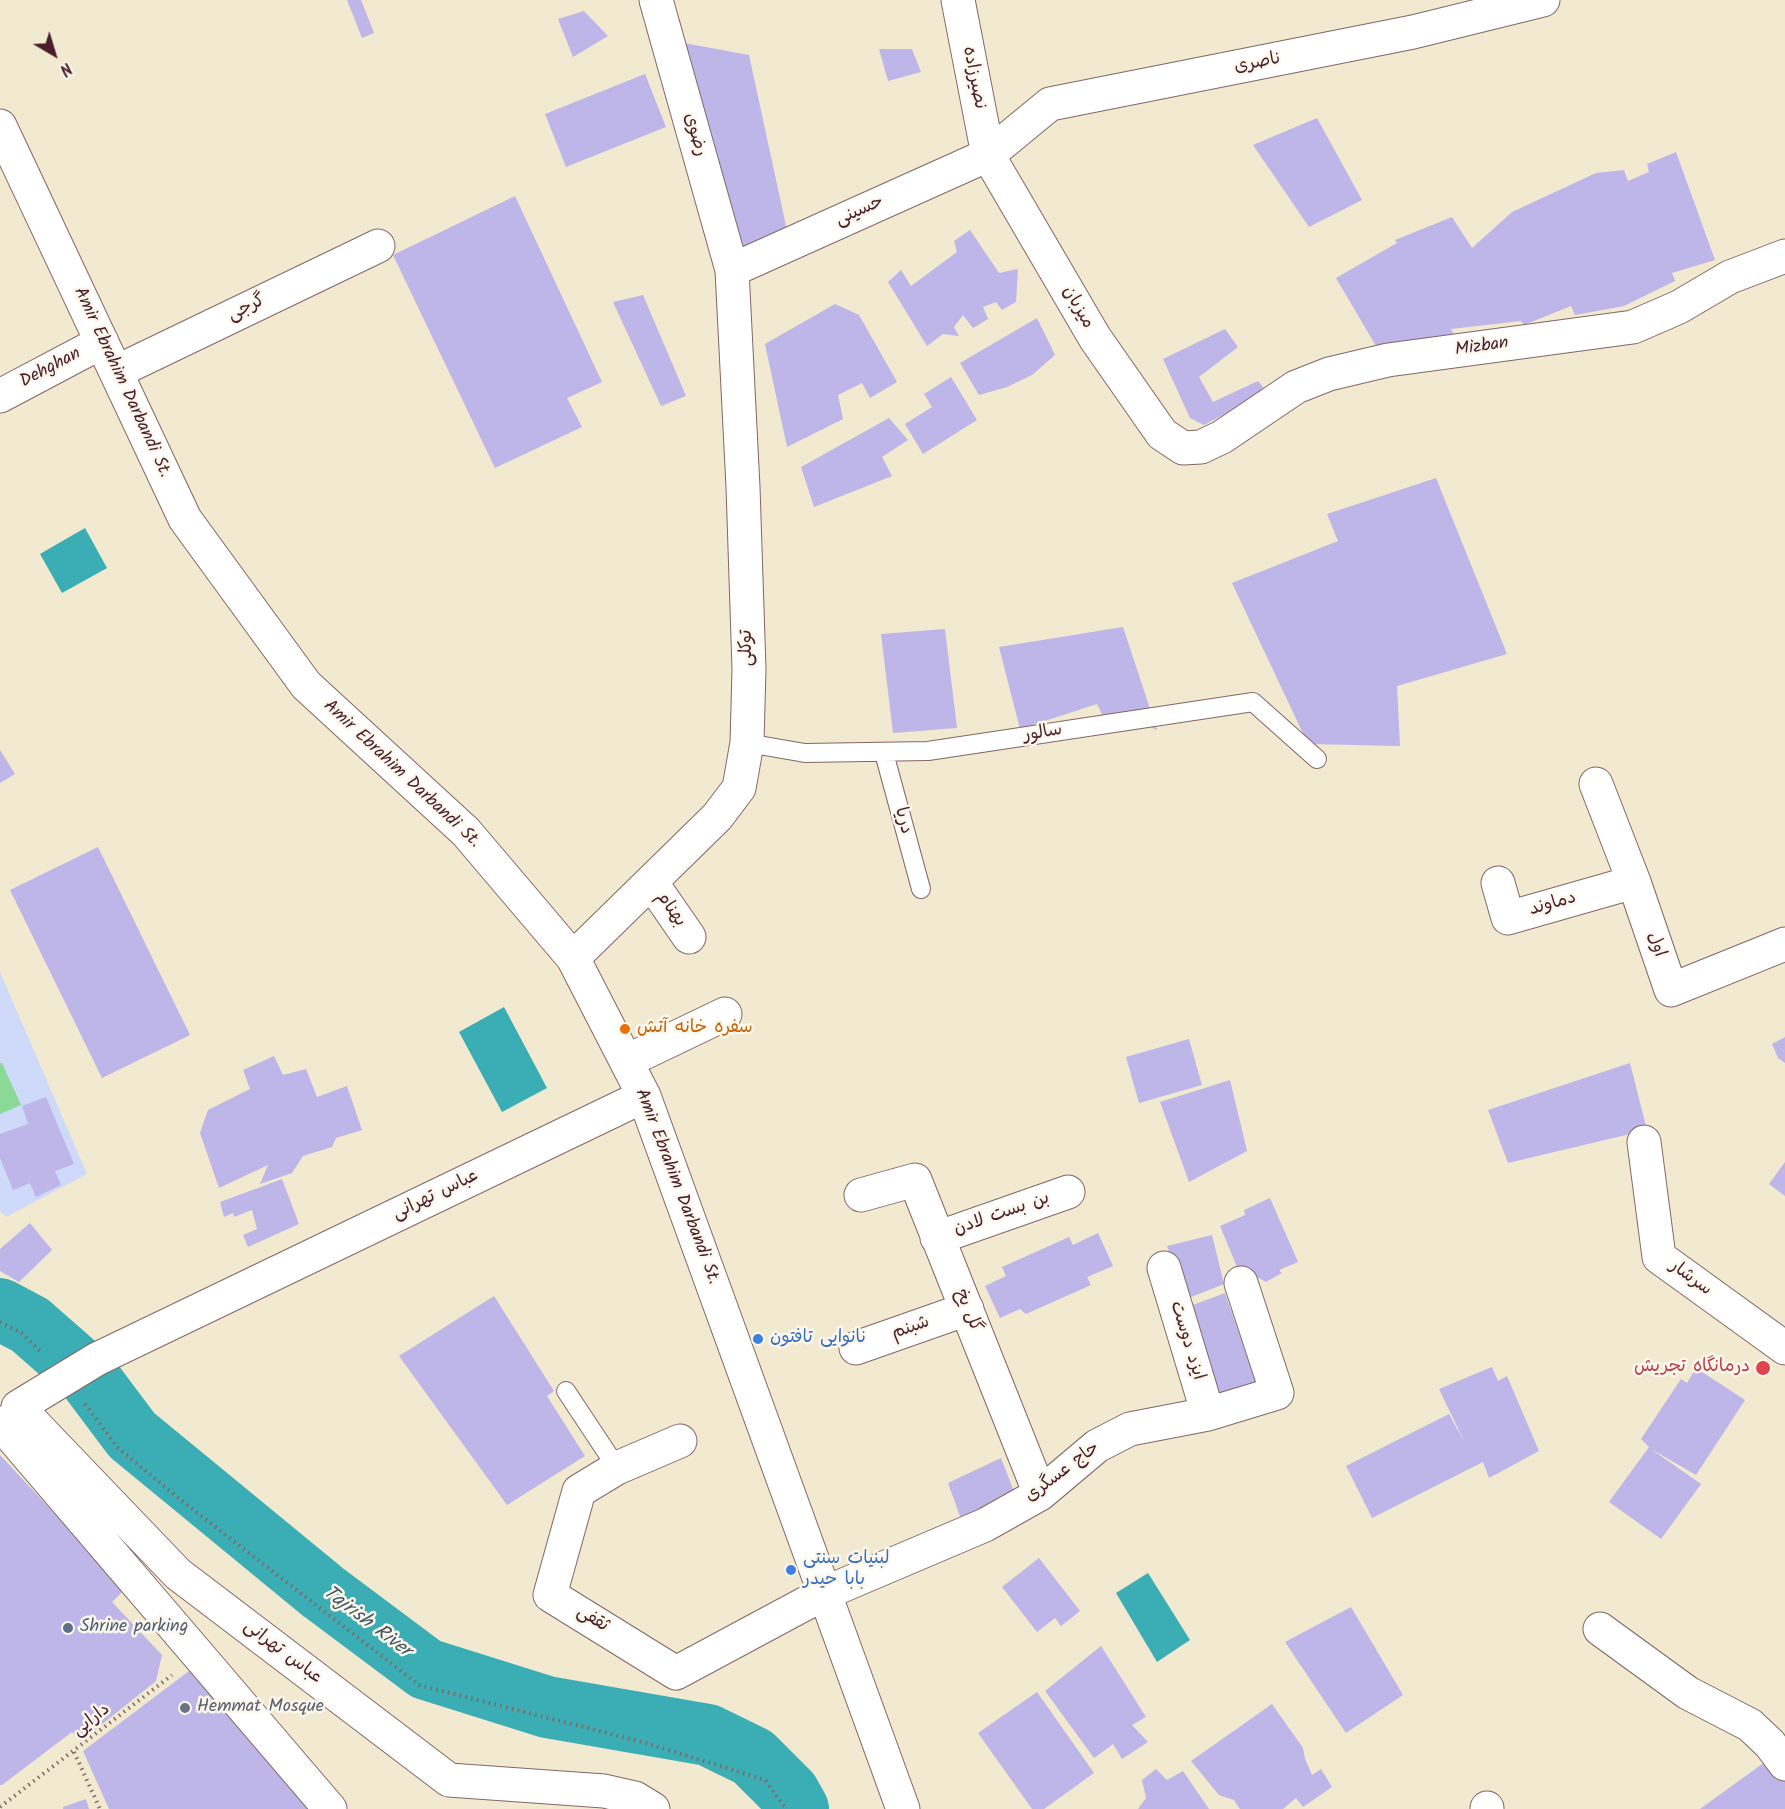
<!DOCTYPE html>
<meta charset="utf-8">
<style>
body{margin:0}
#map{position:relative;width:1785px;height:1809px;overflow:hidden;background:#f1e9d0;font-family:Kalam,sans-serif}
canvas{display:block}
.north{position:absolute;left:24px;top:24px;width:60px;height:60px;-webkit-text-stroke:4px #fbf7ec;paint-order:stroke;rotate:142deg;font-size:16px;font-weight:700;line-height:24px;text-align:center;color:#4a1f2b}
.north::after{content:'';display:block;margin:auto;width:21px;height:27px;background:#4a1f2b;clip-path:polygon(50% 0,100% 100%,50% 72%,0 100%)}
</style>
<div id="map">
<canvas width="1785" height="1809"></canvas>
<div class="north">N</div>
</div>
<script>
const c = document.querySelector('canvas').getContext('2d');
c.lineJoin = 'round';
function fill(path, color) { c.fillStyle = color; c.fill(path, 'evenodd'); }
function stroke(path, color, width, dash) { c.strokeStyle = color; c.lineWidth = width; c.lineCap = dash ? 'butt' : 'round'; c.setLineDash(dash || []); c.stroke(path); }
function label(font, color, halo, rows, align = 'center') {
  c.font = font + ' Kalam,"Playpen Sans Arabic",sans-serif'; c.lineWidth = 5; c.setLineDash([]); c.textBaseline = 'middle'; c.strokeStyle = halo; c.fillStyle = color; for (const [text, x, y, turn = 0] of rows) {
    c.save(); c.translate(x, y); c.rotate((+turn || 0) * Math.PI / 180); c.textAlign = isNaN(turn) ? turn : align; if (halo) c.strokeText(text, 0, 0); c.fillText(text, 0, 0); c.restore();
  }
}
fill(new Path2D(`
 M0 972 87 1174 6 1217 0 1211Z`), '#cfdafa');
fill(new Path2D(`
 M0 1063H2L21 1105 0 1114Z`), '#8bd997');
fill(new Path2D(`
 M85 528 107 568 62 593 40 554Z
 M504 1007 547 1088 502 1112 459 1032Z
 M1148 1573 1190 1640 1157 1662 1116 1593Z`), '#3badb4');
stroke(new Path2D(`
 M0 1309 30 1325 87 1375 132 1435 323 1592 426 1669 547 1707 708 1735 753 1757 789 1793 798 1809`), '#3badb4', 62);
fill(new Path2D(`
 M347 0H361L374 33 362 38Z
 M584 11 608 36 573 57 558 19Z
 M684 43 749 55 788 235 745 256Z
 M879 49H912L921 72 888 81Z
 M645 74 666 127 566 167 545 114Z
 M1317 118 1362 200 1309 227 1253 145Z
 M1676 152 1715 260 1672 273 1675 281 1624 306 1575 315 1571 306 1524 325 1521 321 1451 329 1456 338 1376 346 1336 278 1397 243 1395 240 1452 217 1472 248 1512 212 1596 173 1624 170 1628 181 1649 172 1647 164Z
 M515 196 602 382 567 398 582 427 495 468 393 255Z
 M970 230 999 273 1018 269 1016 302 1002 310 996 302 983 307 988 319 973 328 963 315 954 327 959 336 943 334 927 346 888 282 901 270 911 286 957 252 954 241Z
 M643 295 686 396 661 406 613 302Z
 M835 304 859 315 897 382 870 398 862 383 838 395 843 419 787 447 765 344Z
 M1037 318 1055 355 1032 375 1007 387 979 395 960 363Z
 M1225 329 1238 347 1199 377 1213 402 1258 381 1267 392 1204 425 1190 418 1163 359Z
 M951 377 977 420 923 454 905 424 932 407 924 394Z
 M889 418 908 440 882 457 892 476 814 507 801 467Z
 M1436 478 1507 654 1397 686 1400 746 1308 744 1232 583 1338 541 1327 514Z
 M1123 627 1157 730 1136 721 1109 729 1097 704 1020 729 999 647Z
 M945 629 957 728 893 733 881 634Z
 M0 750 15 774 0 783Z
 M98 847 190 1035 102 1078 10 890Z
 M1785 1037V1063L1778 1058 1772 1044Z
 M1189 1039 1202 1085 1139 1103 1126 1057Z
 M274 1056 283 1075 306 1069 317 1097 347 1086 362 1130 336 1138 332 1147 303 1156 292 1173 260 1184 268 1165 219 1188 200 1133 208 1110 250 1089 243 1070Z
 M1630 1063 1647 1130 1508 1163 1488 1110Z
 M1230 1080 1247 1151 1189 1182 1160 1102Z
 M46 1097 74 1164 55 1171 61 1185 36 1197 30 1183 13 1190 0 1158V1134L28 1124 22 1106Z
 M1785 1162V1196L1769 1184Z
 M282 1179 299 1224 248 1247 243 1235 257 1229 252 1210 234 1217 233 1213 224 1217 220 1202Z
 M1270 1198 1298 1262 1279 1270 1282 1273 1266 1282 1259 1278 1244 1284 1220 1226 1245 1215 1244 1210Z
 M30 1223 52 1250 19 1282 0 1271V1249Z
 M1098 1233 1113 1266 1087 1277 1091 1285 1026 1314 1020 1309 1000 1318 985 1286 1006 1276 1002 1267 1069 1237 1073 1245Z
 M1212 1235 1224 1284 1186 1299 1167 1246Z
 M1225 1293 1259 1392 1212 1402 1193 1305Z
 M494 1296 554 1391 547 1396 585 1456 507 1505 399 1356Z
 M1492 1367 1498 1381 1507 1376 1539 1451 1489 1478 1483 1462 1372 1518 1346 1466 1449 1414 1465 1443 1439 1389Z
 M1696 1368 1745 1400 1696 1475 1651 1449 1701 1484 1661 1539 1609 1502 1649 1447 1641 1439 1681 1379 1687 1383Z
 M0 1455 125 1589 112 1602 162 1655 156 1681 81 1741 72 1732 2 1785H0Z
 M1001 1458 1018 1502 965 1530 948 1483Z
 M1039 1558 1080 1611 1061 1626 1055 1618 1037 1632 1002 1587Z
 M1351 1607 1403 1695 1346 1733 1285 1642Z
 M1101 1646 1146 1717 1132 1725 1148 1742 1122 1759 1113 1744 1094 1758 1045 1691Z
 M197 1665 309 1809H109L83 1751Z
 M1037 1692 1094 1773 1044 1809H1032L978 1733Z
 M1272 1704 1303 1748 1305 1759 1312 1775 1321 1769 1332 1787 1303 1807 1296 1798 1283 1809H1240L1234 1800 1219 1795 1191 1761Z
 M1769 1759 1785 1780V1809H1700Z
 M1156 1769 1167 1780 1183 1771 1209 1809H1138L1146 1798 1142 1780Z
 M86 1799 89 1809H63V1807Z`), '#beb6e8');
const lane = new Path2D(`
 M747 743 805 753 928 751 1253 702 1317 759
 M884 753 921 889
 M566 1391 617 1468`);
const street = new Path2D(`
 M958 0 988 155 1095 338 1162 434 1183 448 1201 447 1222 437 1296 387 1329 374 1388 360 1633 327 1679 307 1730 277 1785 256
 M0 126 185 519 306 685 466 832 573 958 644 1096 903 1809
 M732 270 988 155 1050 104 1413 32 1543 0
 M116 372 378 246
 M0 396 102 342
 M1596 784 1634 882 1671 990 1785 944
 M651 882 689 937
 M1498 883 1508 918 1634 882
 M573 958 717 817 739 788 747 743 749 669 743 487 732 270 656 0
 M627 1061 725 1014
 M644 1096 97 1359 18 1407 178 1574 449 1780 604 1791 635 1798 653 1809
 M1644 1142 1659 1257 1785 1348
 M861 1195 915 1180 1040 1494
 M937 1238 1068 1192
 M1164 1268 1208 1414
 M856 1348 967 1309
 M0 1423 330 1809
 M680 1441 617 1468 579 1491 550 1595 676 1673 825 1593 985 1525 1040 1494 1097 1446 1130 1429 1208 1414 1277 1393 1241 1283
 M1600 1629 1688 1693 1750 1725 1770 1744 1785 1764
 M1487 1808V1809`);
stroke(lane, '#846665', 20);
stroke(street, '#846665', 35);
stroke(new Path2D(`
 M0 1322 23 1334 42 1353
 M85 1404 118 1448 182 1501 419 1685 646 1743 765 1780 786 1809
 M74 1752 100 1809
 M0 1807 172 1675`), '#846665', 4, [1.5, 4.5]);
stroke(lane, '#fff', 18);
stroke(street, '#fff', 33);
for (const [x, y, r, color] of [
 [625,1029,6,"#e8710a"],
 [758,1339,6,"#3f7fe0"],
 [1763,1368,8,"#e0444e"],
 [791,1570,6,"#3f7fe0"],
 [68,1628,6,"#5c6f8a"],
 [185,1708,6,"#6b7280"]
]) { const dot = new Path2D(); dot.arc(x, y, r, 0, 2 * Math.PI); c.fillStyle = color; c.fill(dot); stroke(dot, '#fbf7ec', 2); }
label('18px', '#4a1f2b', '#fbf7ec', [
 ["ناصری",1258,64,-11],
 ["نصیرزاده",973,78,79],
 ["رضوى",694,135,74],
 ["حسینی",860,212,-24],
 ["میزبان",1077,308,60],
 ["گرجی",247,309,-26],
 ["Mizban",1482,348,-8],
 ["Dehghan",51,369,-28],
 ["Amir Ebrahim Darbandi St.",121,383,65],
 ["توکلی",748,648,-91],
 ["سالور",1043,734,-9],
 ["Amir Ebrahim Darbandi St.",401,775,43],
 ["دریا",902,821,75],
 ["دماوند",1553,905,-16],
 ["بهنام",670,910,55],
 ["اول",1655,945,71],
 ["Amir Ebrahim Darbandi St.",676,1187,69],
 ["عباس تهرانی",436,1196,-26],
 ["بن بست لادن",1002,1215,-19],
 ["سرشار",1690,1279,36],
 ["گل یخ",967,1311,68],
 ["شبنم",911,1329,-19],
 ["ایزد دوست",1186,1341,73],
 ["حاج عسگری",1063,1473,-37],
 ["ثقفی",592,1620,32],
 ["عباس تهرانی",282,1653,37],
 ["دارایی",92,1721,-38]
]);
label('18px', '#c56008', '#fbf7ec', [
 ["سفره خانه آتش",637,1029]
], 'left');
label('18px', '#366cbe', '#fbf7ec', [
 ["نانوایی تافتون",770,1339],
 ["لبنیات سنتی",803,1560],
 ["بابا حیدر",803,1581]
], 'left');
label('18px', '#be3a42', '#fbf7ec', [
 ["درمانگاه تجریش",1750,1368]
], 'right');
label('18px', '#4e5e75', '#fbf7ec', [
 ["Shrine parking",80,1628]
], 'left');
label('18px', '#5b616d', '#fbf7ec', [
 ["Hemmat Mosque",197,1708]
], 'left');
label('italic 20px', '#445862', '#fbf7ec', [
 ["Tajrish River",366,1623,37]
]);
</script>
